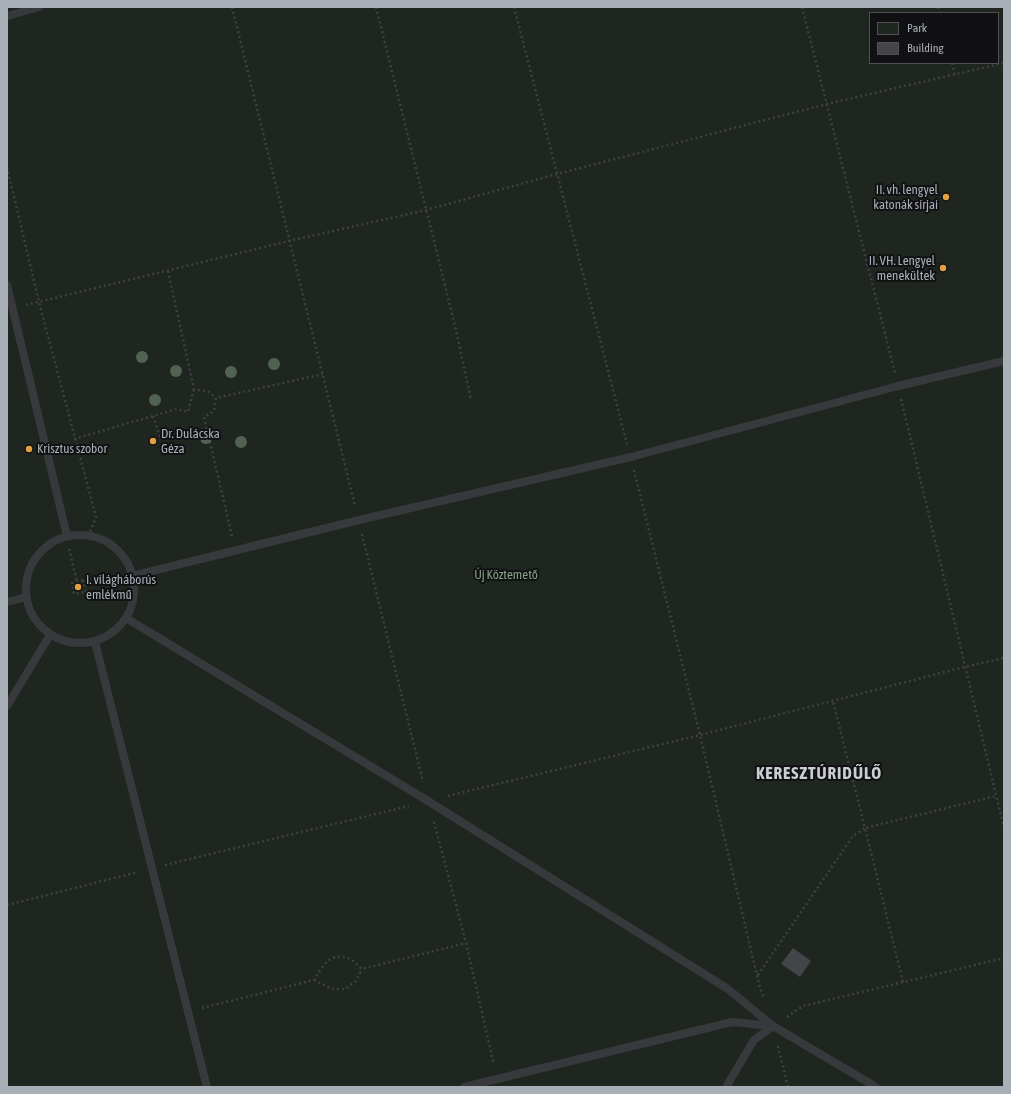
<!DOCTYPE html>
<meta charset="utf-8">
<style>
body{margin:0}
#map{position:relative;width:1011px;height:1094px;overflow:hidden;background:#161618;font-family:"Asap Condensed",sans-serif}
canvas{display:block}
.frame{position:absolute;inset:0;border:8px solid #a9afb7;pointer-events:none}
.legend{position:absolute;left:869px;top:12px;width:130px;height:52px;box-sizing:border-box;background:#111113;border:1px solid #4e5055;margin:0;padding:5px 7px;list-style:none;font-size:12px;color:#a9afb7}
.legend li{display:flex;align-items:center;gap:8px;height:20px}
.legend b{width:20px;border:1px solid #4e5055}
</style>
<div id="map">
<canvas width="1011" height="1094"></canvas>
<div class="frame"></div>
<ul class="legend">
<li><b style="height:11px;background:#1f261f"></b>Park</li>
<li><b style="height:11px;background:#434548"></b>Building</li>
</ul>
</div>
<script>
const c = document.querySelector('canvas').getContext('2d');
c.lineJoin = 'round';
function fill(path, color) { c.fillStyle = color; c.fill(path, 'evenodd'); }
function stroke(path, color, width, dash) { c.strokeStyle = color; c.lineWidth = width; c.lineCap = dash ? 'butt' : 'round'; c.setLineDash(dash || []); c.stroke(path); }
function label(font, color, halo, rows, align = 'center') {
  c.font = font + ' "Asap Condensed",sans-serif'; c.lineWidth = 4; c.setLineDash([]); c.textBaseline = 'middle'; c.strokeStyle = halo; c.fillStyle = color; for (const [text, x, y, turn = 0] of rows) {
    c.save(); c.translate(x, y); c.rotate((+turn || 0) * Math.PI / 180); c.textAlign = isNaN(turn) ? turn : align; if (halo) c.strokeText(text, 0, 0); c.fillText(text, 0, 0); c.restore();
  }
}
fill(new Path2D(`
 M7 7H1004V1087H7ZM870 13H998V63H870Z`), '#1f261f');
fill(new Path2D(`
 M793 948 811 961 800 977 781 964Z`), '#434548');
stroke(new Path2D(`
 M232 7 355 506
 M376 7 456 330 471 400
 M514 7 627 444
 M802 7 895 373
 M938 7 940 13
 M952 63 955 74
 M7 167 39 302 96 517 89 535
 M168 271 194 389 209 392 216 398
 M26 305 289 241 426 210 557 174 827 104 1004 63
 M901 399 1004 828
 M153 416 161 440
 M74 439 177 409 188 412 194 389
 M634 470 700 735 759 984 764 999
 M362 534 423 782
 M232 536 204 417 214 411 216 398 323 374
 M69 549 77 582
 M83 580 86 592 74 594 72 583Z
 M448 796 700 735 964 667 1004 658
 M434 822 466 943 494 1065
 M165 865 409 806
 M7 905 138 872
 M758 975 853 836 865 828 833 701
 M314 980 332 989H345L356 981 362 969
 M903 982 865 828 996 796
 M202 1008 314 980C322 967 331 950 350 959 354 961 358 966 362 969L466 943
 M787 1017 803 1006 1004 958
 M778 1046 788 1087`), '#3e4044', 2.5, [2, 3]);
stroke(new Path2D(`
 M7 16 39 7
 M7 285 67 536
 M26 589a54 54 0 1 1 108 0a54 54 0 1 1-108 0Z
 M132 576 359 520 631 457 898 386 1004 361
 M7 602 26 597
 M126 618 428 801 728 989 773 1026 876 1087
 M95 642 207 1087
 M7 706 50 635
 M464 1087 732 1022 772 1026
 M726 1087 754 1040 773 1026`), '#38393d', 8);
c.fillStyle = '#526252';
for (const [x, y] of [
 [142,357],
 [274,364],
 [176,371],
 [231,372],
 [155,400],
 [206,438],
 [241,442]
]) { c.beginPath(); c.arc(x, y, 6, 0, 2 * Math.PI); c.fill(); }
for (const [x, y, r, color] of [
 [946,197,4,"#e2a144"],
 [943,268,4,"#e2a144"],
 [153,441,4,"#e2a144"],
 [29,449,4,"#e2a144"],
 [78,587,4,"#e2a144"]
]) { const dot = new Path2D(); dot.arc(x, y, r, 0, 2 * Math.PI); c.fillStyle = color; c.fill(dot); stroke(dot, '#111113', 1.5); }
label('13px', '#a9afb7', '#111113', [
 ["II. vh. lengyel",938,190,"right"],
 ["katonák sírjai",938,205,"right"],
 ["II. VH. Lengyel",935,261,"right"],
 ["menekültek",935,276,"right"],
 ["Dr. Dulácska",161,434],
 ["Géza",161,449],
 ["Krisztus szobor",37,449],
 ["I. világháborús",86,580],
 ["emlékmű",86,595]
], 'left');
label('13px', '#83a082', '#111113', [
 ["Új Köztemető",506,575]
]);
c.letterSpacing = '1px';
label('bold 17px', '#cacdd3', '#111113', [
 ["KERESZTÚRIDŰLŐ",819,774]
]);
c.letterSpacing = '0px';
</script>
